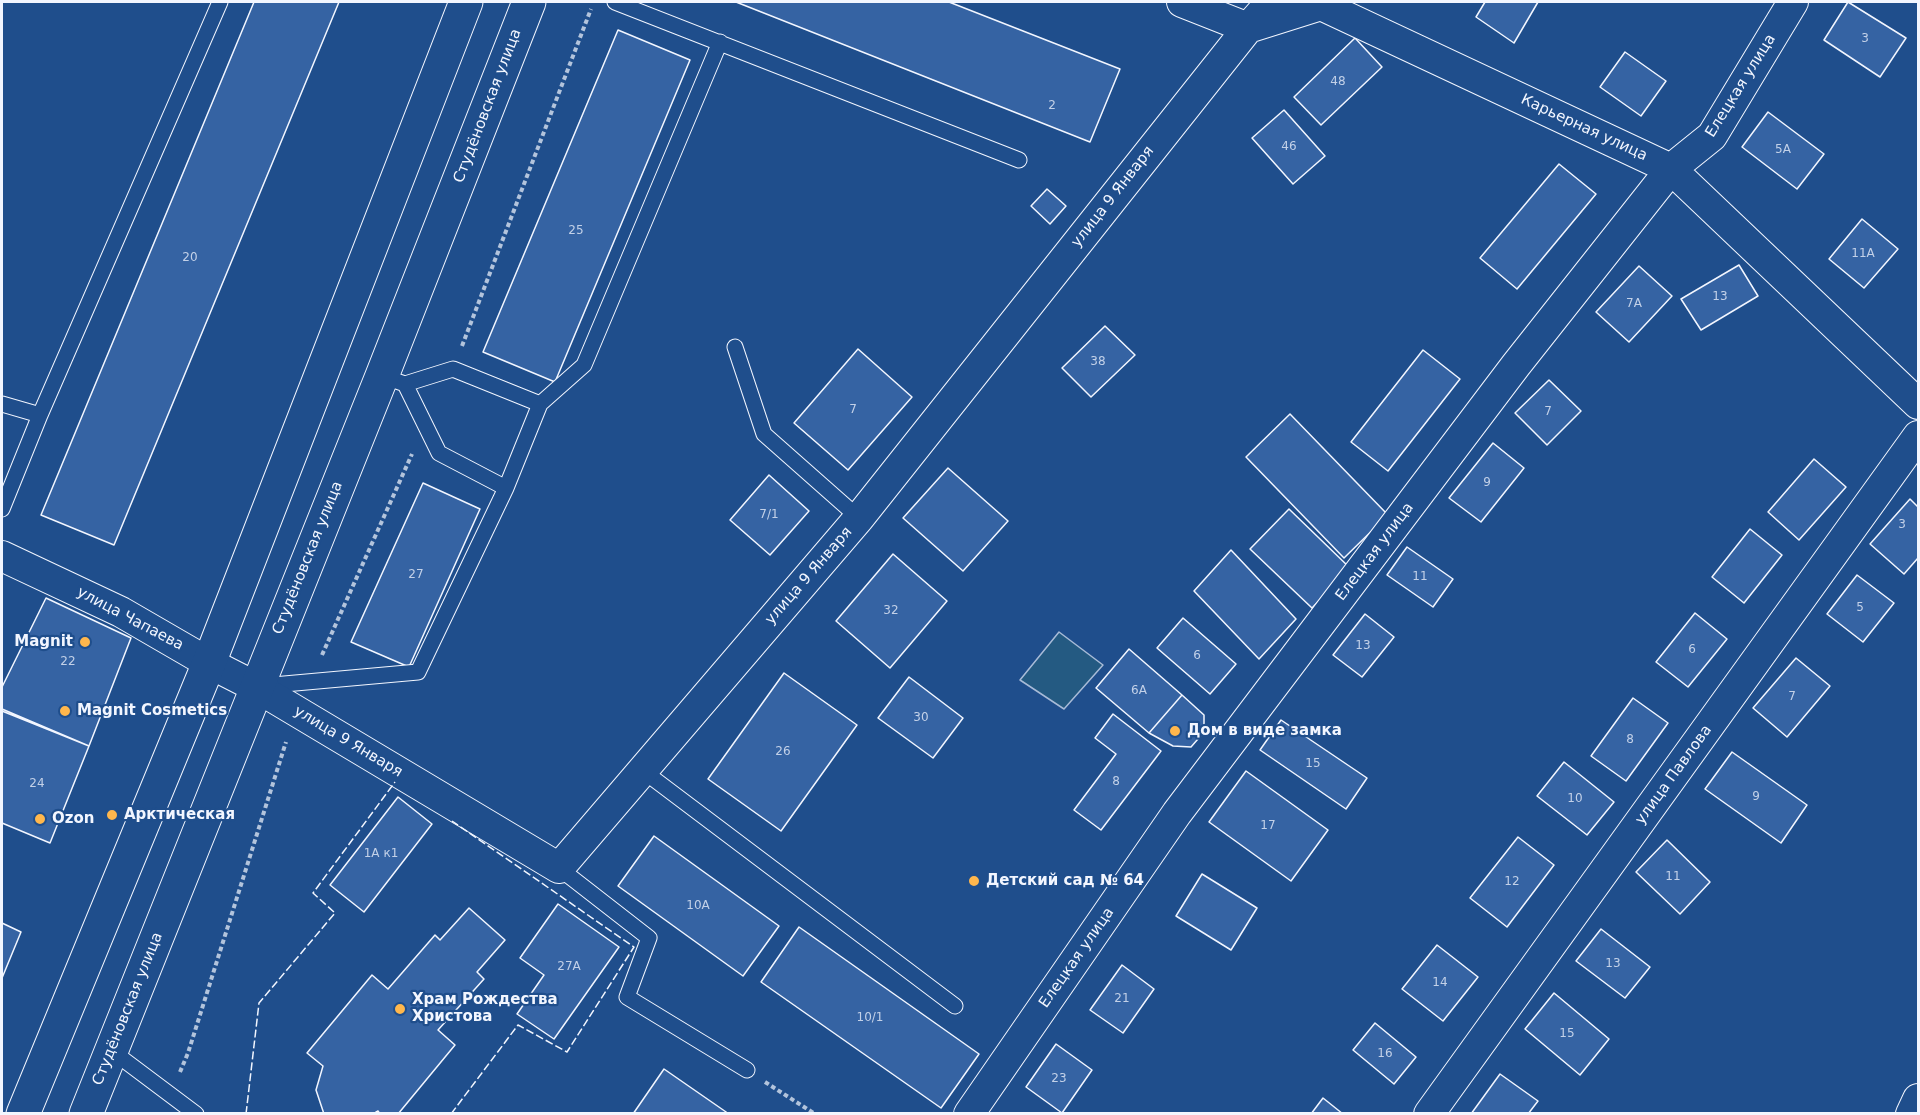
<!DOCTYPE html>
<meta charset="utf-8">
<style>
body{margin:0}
#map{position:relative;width:1920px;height:1115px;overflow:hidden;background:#1f4e8c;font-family:"DejaVu Sans",sans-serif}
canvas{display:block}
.frame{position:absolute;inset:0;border:3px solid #f2f6ff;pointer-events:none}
</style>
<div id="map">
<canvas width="1920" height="1115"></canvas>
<div class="frame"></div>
</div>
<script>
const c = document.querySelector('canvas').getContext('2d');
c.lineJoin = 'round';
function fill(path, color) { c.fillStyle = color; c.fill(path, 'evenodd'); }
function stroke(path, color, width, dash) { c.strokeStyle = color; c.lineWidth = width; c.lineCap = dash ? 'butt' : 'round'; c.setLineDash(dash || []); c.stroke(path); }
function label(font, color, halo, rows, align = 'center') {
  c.font = font + ' "DejaVu Sans",sans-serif'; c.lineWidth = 4.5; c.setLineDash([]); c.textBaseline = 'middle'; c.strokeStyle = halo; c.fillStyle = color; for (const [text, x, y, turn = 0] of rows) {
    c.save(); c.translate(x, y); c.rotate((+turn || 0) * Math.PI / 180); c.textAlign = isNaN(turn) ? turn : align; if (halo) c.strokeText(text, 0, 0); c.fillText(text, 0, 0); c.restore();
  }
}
const green = new Path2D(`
 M1059 632 1103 665 1064 709 1020 680Z`);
fill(green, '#245a82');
stroke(green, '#a8bbd7', 1.5);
const building = new Path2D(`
 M254 2H339L114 545 41 515Z
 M736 2H949L1120 69 1090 142Z
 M1485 2H1538L1514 43 1476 17Z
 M1848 2 1906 38 1880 77 1824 40Z
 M618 30 690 60 555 382 483 352Z
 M1355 38 1382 67 1321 125 1294 97Z
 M1625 52 1666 81 1641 116 1600 87Z
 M1284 110 1325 156 1293 184 1252 138Z
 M1768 112 1824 154 1797 189 1742 147Z
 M1559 164 1596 194 1517 289 1480 258Z
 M1047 189 1066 206 1050 224 1031 206Z
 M1862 219 1898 249 1864 288 1829 259Z
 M1739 265 1758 296 1701 330 1681 299Z
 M1639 266 1672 296 1629 342 1596 312Z
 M1105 326 1135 355 1091 397 1062 368Z
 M858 349 912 397 848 470 794 423Z
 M1423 350 1460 379 1388 471 1351 442Z
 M1549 380 1581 411 1547 445 1515 413Z
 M1290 414 1388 515 1344 558 1246 457Z
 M1493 443 1524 468 1481 522 1449 498Z
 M1814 459 1846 487 1799 540 1768 512Z
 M948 468 1008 521 963 571 903 518Z
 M769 475 809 511 770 555 730 520Z
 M423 483 480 509 409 667 351 642Z
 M1910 499 1918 507V558L1904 574 1870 544Z
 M1289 509 1350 568 1312 608 1250 549Z
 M1750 529 1782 555 1744 603 1712 577Z
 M1407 547 1453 579 1433 607 1387 575Z
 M1231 550 1296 619 1259 659 1194 591Z
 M893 554 947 601 890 668 836 621Z
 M1857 575 1894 603 1863 642 1827 614Z
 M46 598 131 638 89 746 2 709V687Z
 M1695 613 1727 639 1688 687 1656 662Z
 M1365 614 1394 637 1362 677 1333 655Z
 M1183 618 1236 664 1210 694 1157 648Z
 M1129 649 1182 695 1149 733 1096 688Z
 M1796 658 1830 686 1787 737 1753 708Z
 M784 673 857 725 781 831 708 779Z
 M909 677 963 718 933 758 878 718Z
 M1182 695 1204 715V732L1191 747 1173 746 1149 733Z
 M1633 698 1668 723 1626 781 1591 756Z
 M2 711 89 746 50 843 2 823Z
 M1113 714 1161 751 1101 830 1074 810 1116 754 1095 738Z
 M1281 720 1367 778 1346 809 1260 750Z
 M1732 752 1807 805 1781 843 1705 789Z
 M1564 762 1614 802 1587 835 1537 796Z
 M1246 771 1328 830 1291 881 1209 822Z
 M398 797 432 824 364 912 330 885Z
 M654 836 779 926 743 976 618 886Z
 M1518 837 1554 865 1507 927 1470 898Z
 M1667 840 1710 882 1680 914 1636 872Z
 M1202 874 1257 908 1231 950 1176 916Z
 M558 904 619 947 554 1039 517 1014 544 975 520 958Z
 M469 908 505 940 477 972 484 979 438 1030 455 1045 398 1114H380L378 1111 373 1114H324L316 1090 323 1066 307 1053 372 975 388 989 435 935 440 940Z
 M2 923 21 932 2 978Z
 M799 927 979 1054 941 1108 761 982Z
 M1601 929 1650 967 1625 998 1576 961Z
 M1437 945 1478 977 1443 1021 1402 989Z
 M1122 965 1154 989 1123 1033 1090 1010Z
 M1554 993 1609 1039 1580 1075 1525 1029Z
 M1375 1023 1416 1057 1394 1084 1353 1050Z
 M1056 1044 1092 1070 1062 1113 1026 1087Z
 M664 1069 729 1114H633Z
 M1500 1074 1538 1101 1528 1114H1471Z
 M1323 1098 1343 1114H1311Z`);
fill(building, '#3563a3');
stroke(building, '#f2f6ff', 1.5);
const lane = new Path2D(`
 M615 2 1019 160
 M735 347 764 434 859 518
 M382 376 405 384 453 369 540 404 584 365 720 42
 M405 384 439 453 506 488 540 404
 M2 404 40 415
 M2 509 40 415 220 2
 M262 686 418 672 506 488
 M642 770 955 1006
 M559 868 649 938 627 997 747 1070
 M112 1051 196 1114`);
const street = new Path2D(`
 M1182 2 1248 28 1321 5 1671 169 1918 404
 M2 556 121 612 209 663 256 687 559 868 859 518 1248 28 1271 2
 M969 1114 1177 813 1516 365 1671 169 1712 136 1793 2
 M1429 1114 1918 436
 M1911 1114 1918 1099`);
const primary = new Path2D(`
 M23 1114 209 663 466 2
 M86 1114 382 376 529 2`);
stroke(lane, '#f2f6ff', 17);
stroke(street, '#f2f6ff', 32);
stroke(primary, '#f2f6ff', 35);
stroke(new Path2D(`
 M462 346 591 9
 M322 655 412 454
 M180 1072 188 1053 286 742
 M765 1082 815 1114`), '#b3c4dc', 4, [4.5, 3]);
stroke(lane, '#1f4e8c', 15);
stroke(street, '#1f4e8c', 30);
stroke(primary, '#1f4e8c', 33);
stroke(new Path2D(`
 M246 1114 259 1003 335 913 313 893 395 782
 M451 1114 518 1025 567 1052 634 947 452 821`), '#f2f6ff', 1.5, [8, 3]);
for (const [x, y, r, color] of [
 [85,642,6,"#ffb74d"],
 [65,711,6,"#ffb74d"],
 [1175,731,6,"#ffb74d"],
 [112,815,6,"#ffb74d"],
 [40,819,6,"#ffb74d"],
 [974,881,6,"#ffb74d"],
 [400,1009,6,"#ffb74d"]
]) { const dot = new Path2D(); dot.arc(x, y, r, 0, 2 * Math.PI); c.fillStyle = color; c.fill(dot); stroke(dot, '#1f4e8c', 2); }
label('12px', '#c3d1e8', null, [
 ["3",1865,39],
 ["48",1338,82],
 ["2",1052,106],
 ["46",1289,147],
 ["5А",1783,150],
 ["25",576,231],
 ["11А",1863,254],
 ["20",190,258],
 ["13",1720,297],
 ["7А",1634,304],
 ["38",1098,362],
 ["7",853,410],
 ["7",1548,412],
 ["9",1487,483],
 ["7/1",769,515],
 ["3",1902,525],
 ["27",416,575],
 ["11",1420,577],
 ["5",1860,608],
 ["32",891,611],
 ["13",1363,646],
 ["6",1692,650],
 ["6",1197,656],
 ["22",68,662],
 ["6А",1139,691],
 ["7",1792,697],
 ["30",921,718],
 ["8",1630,740],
 ["26",783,752],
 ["15",1313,764],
 ["8",1116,782],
 ["24",37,784],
 ["9",1756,797],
 ["10",1575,799],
 ["17",1268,826],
 ["1А к1",381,854],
 ["11",1673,877],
 ["12",1512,882],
 ["10А",698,906],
 ["13",1613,964],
 ["27А",569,967],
 ["14",1440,983],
 ["21",1122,999],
 ["10/1",870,1018],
 ["15",1567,1034],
 ["16",1385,1054],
 ["23",1059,1079]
]);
label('15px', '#f2f6ff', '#1f4e8c', [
 ["Елецкая улица",1741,86,-58],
 ["Студёновская улица",488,106,-69],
 ["Карьерная улица",1584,128,25],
 ["улица 9 Января",1113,197,-52],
 ["Елецкая улица",1375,552,-53],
 ["Студёновская улица",308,558,-68],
 ["улица 9 Января",809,576,-49],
 ["улица Чапаева",130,619,28],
 ["улица 9 Января",348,742,31],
 ["улица Павлова",1674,775,-54],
 ["Елецкая улица",1077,958,-55],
 ["Студёновская улица",128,1009,-68]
]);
label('bold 15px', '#f2f6ff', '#1f4e8c', [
 ["Magnit",73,642,"right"],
 ["Magnit Cosmetics",77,711],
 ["Дом в виде замка",1187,731],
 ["Арктическая",124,815],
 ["Ozon",52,819],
 ["Детский сад № 64",986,881],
 ["Храм Рождества",412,1000],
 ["Христова",412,1017]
], 'left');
</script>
